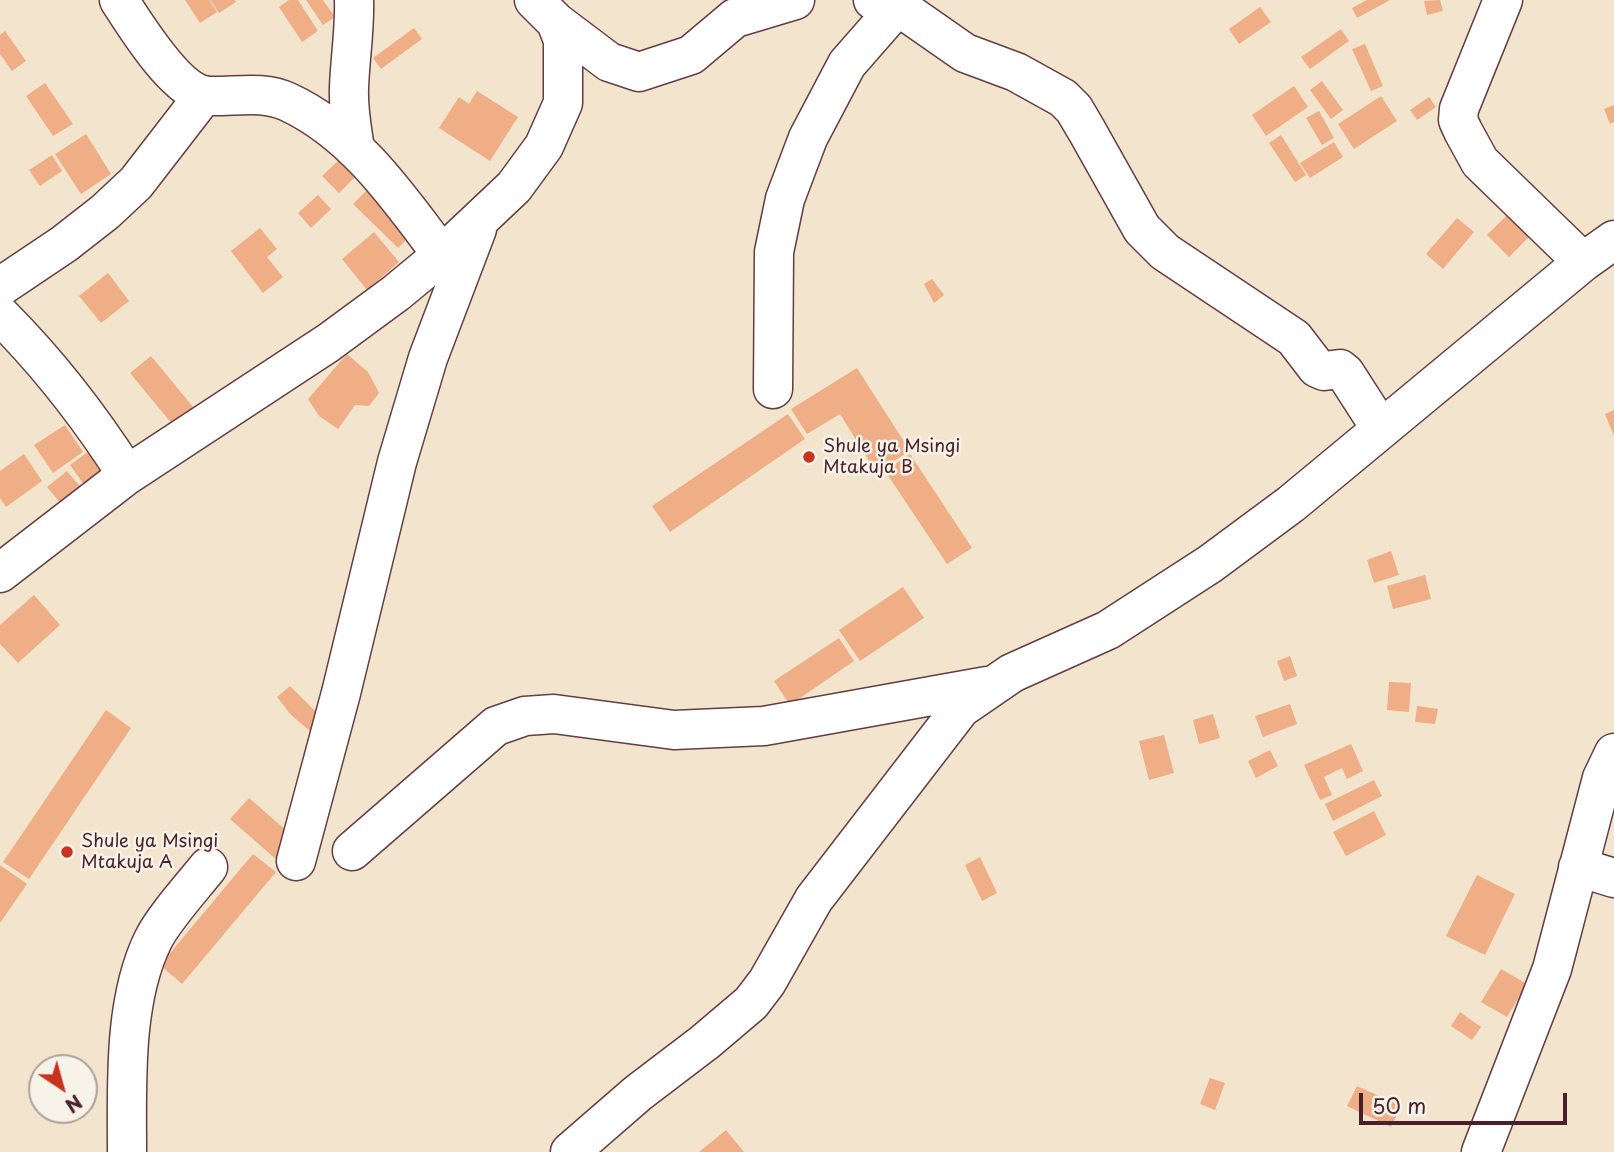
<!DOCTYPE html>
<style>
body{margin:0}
#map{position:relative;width:1614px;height:1152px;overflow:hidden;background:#f3e5cd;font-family:"Playpen Sans",sans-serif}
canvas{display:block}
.north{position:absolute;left:28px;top:1054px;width:70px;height:70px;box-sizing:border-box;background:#f7f3e8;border:2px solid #b29e9c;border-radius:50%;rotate:144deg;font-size:19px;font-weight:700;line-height:28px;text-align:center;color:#4a1f2b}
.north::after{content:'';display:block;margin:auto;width:24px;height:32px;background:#c8321e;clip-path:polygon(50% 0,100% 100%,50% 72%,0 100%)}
.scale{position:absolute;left:1359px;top:1093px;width:208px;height:32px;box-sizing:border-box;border:4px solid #4a1f2b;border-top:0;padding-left:9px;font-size:21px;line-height:24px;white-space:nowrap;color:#4a1f2b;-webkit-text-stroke:5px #f7f3e8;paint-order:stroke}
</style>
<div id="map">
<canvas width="1614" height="1152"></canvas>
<div class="north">N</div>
<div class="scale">50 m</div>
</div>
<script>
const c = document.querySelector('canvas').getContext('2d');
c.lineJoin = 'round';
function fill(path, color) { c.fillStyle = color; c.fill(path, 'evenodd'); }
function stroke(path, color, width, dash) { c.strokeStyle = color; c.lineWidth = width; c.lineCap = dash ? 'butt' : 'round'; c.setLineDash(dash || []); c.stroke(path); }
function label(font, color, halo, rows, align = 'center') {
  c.font = font + ' "Playpen Sans",sans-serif'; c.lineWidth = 5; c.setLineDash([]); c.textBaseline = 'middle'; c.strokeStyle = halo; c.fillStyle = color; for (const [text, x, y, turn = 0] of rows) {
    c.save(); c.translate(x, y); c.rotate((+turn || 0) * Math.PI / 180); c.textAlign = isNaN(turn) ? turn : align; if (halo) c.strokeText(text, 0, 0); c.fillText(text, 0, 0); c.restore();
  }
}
fill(new Path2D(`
 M185 0H209L217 12 200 23Z
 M210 0H234L236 2 219 13Z
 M289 0H298L318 31 302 42 279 7Z
 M306 0H323L335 17 323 25Z
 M1367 0H1390L1357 18 1352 8Z
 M1440 0 1443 11 1427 15 1424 1Z
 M1260 7 1271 22 1239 44 1229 29Z
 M414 28 422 39 381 69 373 58Z
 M1341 29 1349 41 1310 69 1301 57Z
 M5 31 26 61 12 71 0 54V35Z
 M1365 44 1383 86 1371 91 1352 49Z
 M1322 81 1343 110 1331 119 1310 90Z
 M45 83 73 124 53 136 26 96Z
 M1294 86 1308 107 1266 136 1252 115Z
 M477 91 518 117 490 161 439 128 459 97 469 104Z
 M1381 96 1397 121 1354 149 1338 124Z
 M1429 97 1436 107 1417 120 1410 110Z
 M1614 105V122L1610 124 1604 109Z
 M1319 111 1334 138 1322 145 1306 118Z
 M86 134 111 174 81 194 55 154Z
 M1281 135 1306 175 1295 182 1269 143Z
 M1334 142 1343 157 1310 178 1300 163Z
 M52 155 62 171 40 186 29 170Z
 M339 160 355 177 339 193 322 176Z
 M370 187 415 231 398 248 353 204Z
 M318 195 331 209 311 228 298 213Z
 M1512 210 1534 232 1509 257 1487 235Z
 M1457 218 1474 232 1443 269 1426 254Z
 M260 228 277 249 267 257 283 277 263 293 231 251Z
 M374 232 399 262 367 290 342 259Z
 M108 273 129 301 101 323 79 296Z
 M932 279 944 295 934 303 924 284Z
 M347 354 368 372 379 393 369 406 355 405 338 429 319 416 308 399Z
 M151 356 198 413 177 430 130 373Z
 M857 368 910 451 876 472 840 414 807 434 791 409Z
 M1614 410V436L1605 414Z
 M788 414 805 439 670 532 652 506Z
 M65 425 83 452 53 473 34 445Z
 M96 446 114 471 88 490 70 465Z
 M24 454 42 481 6 507 0 498V471Z
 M910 454 972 548 947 564 885 471Z
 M67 471 83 490 63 506 47 487Z
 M1391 551 1399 575 1374 583 1367 560Z
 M1425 575 1431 599 1393 609 1387 586Z
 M903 587 924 618 860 661 839 630Z
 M34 595 60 625 18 663 0 644V625Z
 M839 638 854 661 790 705 774 681Z
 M1290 656 1297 676 1284 681 1277 661Z
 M1389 682 1411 683 1409 712 1387 710Z
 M290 686 321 717 310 731 291 715 277 697Z
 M1290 704 1297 724 1263 737 1255 716Z
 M1417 706 1438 709 1435 724 1415 722Z
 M106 710 131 728 29 879 3 862Z
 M1213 714 1220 738 1199 744 1193 720Z
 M1164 735 1174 773 1149 780 1139 741Z
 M1351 744 1363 771 1347 779 1342 768 1324 777 1332 795 1320 800 1304 765Z
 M1270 750 1278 766 1256 778 1248 761Z
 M1374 780 1382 796 1333 821 1325 804Z
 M249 798 296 839 278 861 230 819Z
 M1374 811 1386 835 1346 856 1333 832Z
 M253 854 276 872 182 984 160 965Z
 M980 857 997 893 982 901 965 865Z
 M0 865 27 884 0 923Z
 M1477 875 1515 894 1485 955 1446 936Z
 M1501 969 1527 984 1507 1017 1481 1002Z
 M1460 1012 1481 1027 1472 1040 1451 1026Z
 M1210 1078 1225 1083 1215 1110 1200 1104Z
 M1357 1086 1401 1106 1391 1127 1347 1106Z
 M726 1130 744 1152H699Z`), '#efae86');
const minor = new Path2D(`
 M119 0C135 25 177 93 208 96 236 97 262 90 288 102 355 133 399 198 442 255
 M354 0C355 30 350 58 349 88 348 109 352 129 355 149
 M873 0 899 7 965 53 1016 72 1063 98 1074 109 1087 131 1142 229 1165 252 1294 338 1317 368 1324 371 1340 369 1345 373 1381 429
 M1503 0 1459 109 1458 120 1463 131 1480 162 1583 262
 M556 22 609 62 639 72 691 55 735 18 795 0
 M0 287 64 244 105 212 136 183 204 95
 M0 315C49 364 90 417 127 475
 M773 389 774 252 785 199 808 138 847 64 903 0
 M0 573 127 475 328 343 396 293 442 255 514 187 544 146 563 103V40L556 22 534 0
 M352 851 496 726 525 716 554 714 674 730 764 726 987 686
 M296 861 341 693 397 462 428 358 477 229
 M1578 867 1614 878
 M127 1152C127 1085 123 1001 153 940 163 919 193 886 208 867
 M570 1152 638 1093 705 1042 751 1003 767 982 814 899 961 708 1012 673 1108 630 1210 564 1291 504 1583 262 1614 240
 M1481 1152 1552 969 1602 778 1614 753`);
stroke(minor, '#633d43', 41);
stroke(minor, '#fff', 38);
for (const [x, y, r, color] of [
 [809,457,7,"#c8321e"],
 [67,852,7,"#c8321e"]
]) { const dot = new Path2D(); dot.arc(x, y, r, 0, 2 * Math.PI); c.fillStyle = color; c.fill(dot); stroke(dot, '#f7f3e8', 2.5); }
label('18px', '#4a1f2b', '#f7f3e8', [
 ["Shule ya Msingi",823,447],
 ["Mtakuja B",823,468],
 ["Shule ya Msingi",81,842],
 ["Mtakuja A",81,863]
], 'left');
</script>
